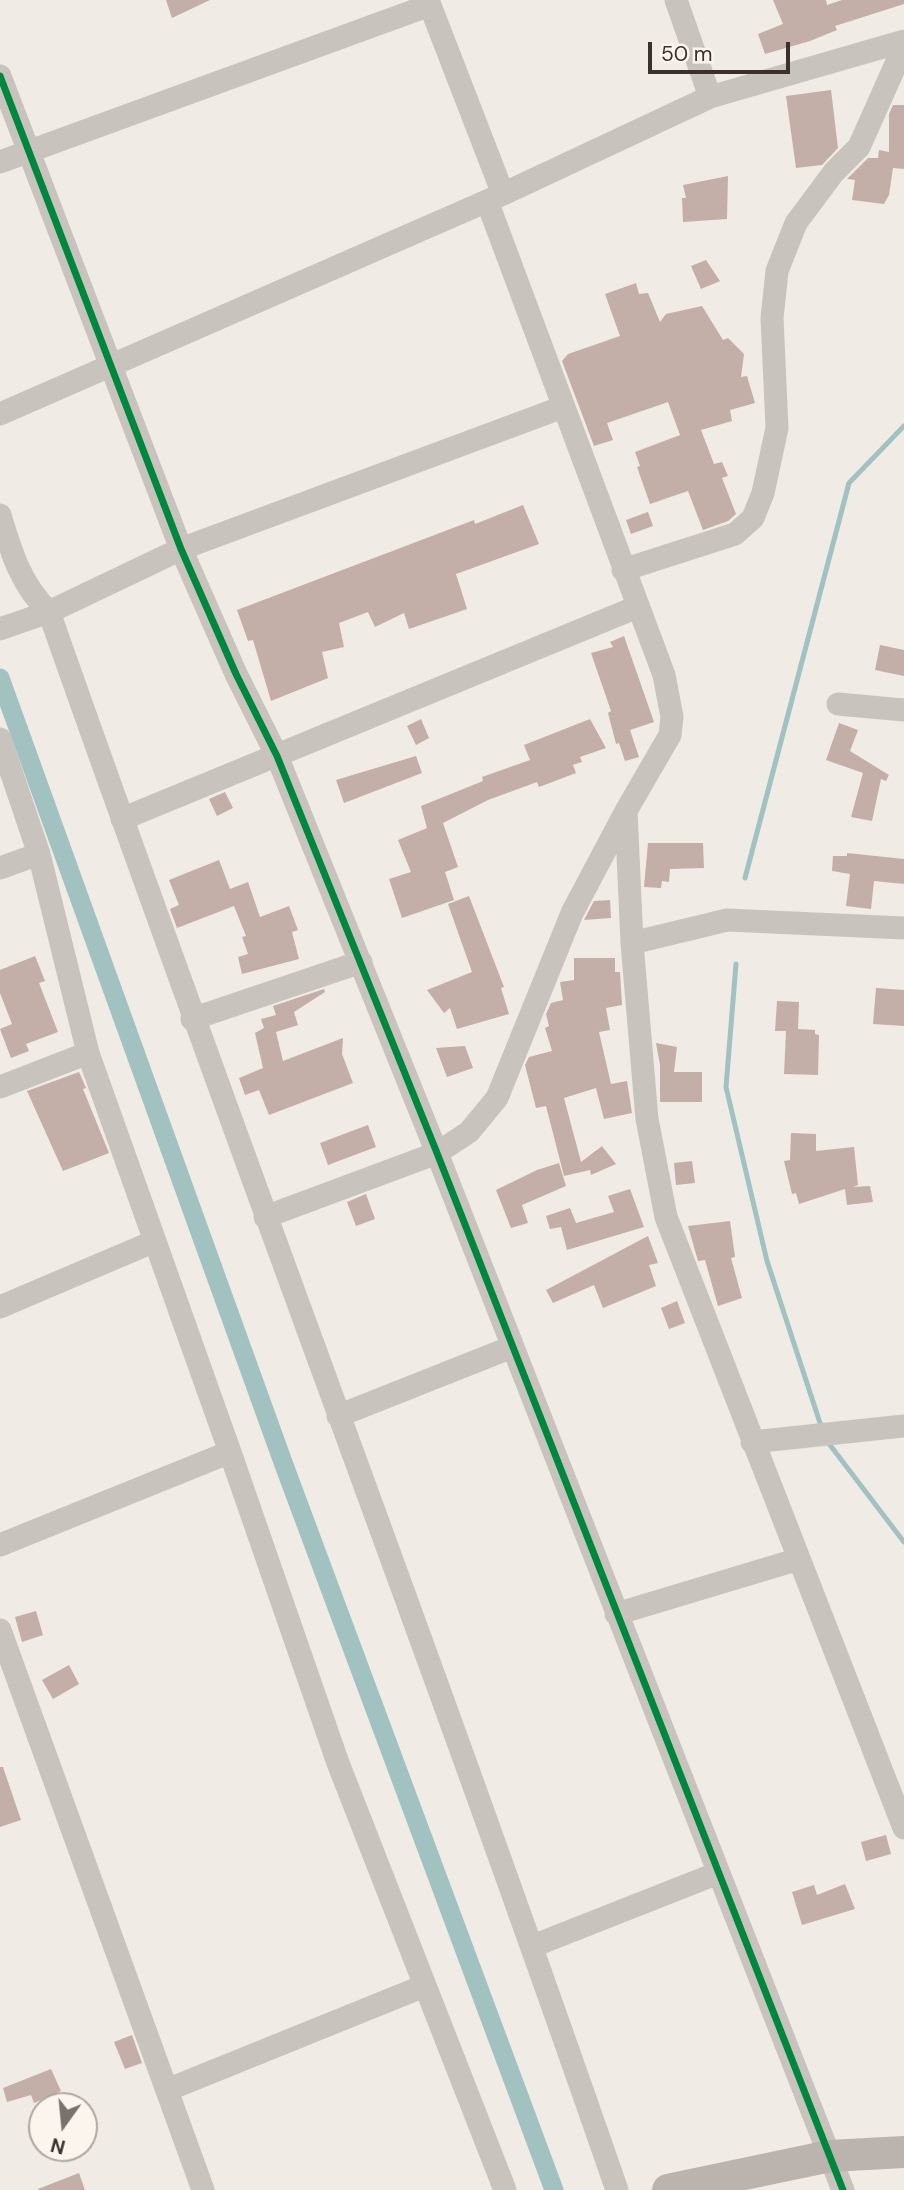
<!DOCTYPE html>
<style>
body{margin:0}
#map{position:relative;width:904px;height:2190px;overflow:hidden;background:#f0ebe5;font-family:"DM Sans",sans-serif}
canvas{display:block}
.north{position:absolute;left:28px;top:2092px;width:70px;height:70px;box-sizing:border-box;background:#fbf5ee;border:2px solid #aea6a0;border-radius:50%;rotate:195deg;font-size:19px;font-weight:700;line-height:28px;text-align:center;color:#3b302b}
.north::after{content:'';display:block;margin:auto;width:24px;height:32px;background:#7a716c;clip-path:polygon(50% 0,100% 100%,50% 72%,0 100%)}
.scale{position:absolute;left:648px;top:42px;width:142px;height:32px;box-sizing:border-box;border:4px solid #3b302b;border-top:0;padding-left:9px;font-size:21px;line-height:24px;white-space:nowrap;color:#3b302b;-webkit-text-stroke:5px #fbf5ee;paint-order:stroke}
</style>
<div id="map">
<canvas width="904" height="2190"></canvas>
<div class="north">N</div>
<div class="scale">50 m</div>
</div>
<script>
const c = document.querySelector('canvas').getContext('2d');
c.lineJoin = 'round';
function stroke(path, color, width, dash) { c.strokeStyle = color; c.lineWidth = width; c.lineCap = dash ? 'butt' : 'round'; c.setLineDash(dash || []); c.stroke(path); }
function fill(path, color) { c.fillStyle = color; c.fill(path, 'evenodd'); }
stroke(new Path2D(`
 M745 878 849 483 904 426
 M736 964 726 1087 767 1261 820 1423
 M830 1445 904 1542`), '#a1c2c1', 5);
stroke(new Path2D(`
 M0 678 284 1465 554 2190`), '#a1c2c1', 19);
fill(new Path2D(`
 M166 0H210L172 18Z
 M773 0H826L827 5 842 0H904V4L835 26 837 30 810 41 765 54 758 34 783 24Z
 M831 90 838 148 822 165 796 168 786 96Z
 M893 105H904V169L893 168 889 195 884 204 852 200 855 180 847 179 868 158H878L879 150 889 152V114Z
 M728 176 727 219 683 222 682 198H686L683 185Z
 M706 260 720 281 701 289 691 266Z
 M636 283 639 294 648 293 660 322 666 314 702 306 723 340 728 338 744 354 741 377 747 376 755 403 730 410 732 421 701 430 714 464 722 462 728 476 722 478 736 514 728 521 703 530 688 491 650 504 637 467 640 466 635 452 680 435 668 402 607 423 613 440 594 446 562 361 568 354 620 336 605 294Z
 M523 505 539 544 456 574 467 609 409 629 404 613 375 627 368 612 339 623 344 647 322 652 328 678 271 701 253 640 248 641 237 610 474 520 475 524Z
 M648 512 653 526 631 534 626 520Z
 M624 636 654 722 630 730 639 757 625 761 619 743 616 744 608 713 611 711 591 653 613 647 610 642Z
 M880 645 904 650V676L875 670Z
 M421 719 429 738 416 745 407 726Z
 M590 719 606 748 580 757 582 762 573 765 576 773 539 787 537 782 488 800 443 823 458 867 445 872 454 900 402 918 389 879 411 872 398 840 427 828 421 806 483 781 482 777 530 760 524 745Z
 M839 723 858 730 850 751 889 775 886 781 881 779 872 821 851 817 863 773 826 760Z
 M416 756 422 773 344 803 336 780Z
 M225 792 233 808 217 816 209 799Z
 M648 843H703L704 868 670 869 669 882 662 881 661 888 644 887Z
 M847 853 904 859V884L874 881 871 909 846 906 850 874 832 871 833 856H847Z
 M219 860 230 889 248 882 260 917 289 906 298 930 292 932 299 959 242 974 238 957 248 954 242 937 246 936 234 906 177 928 170 909 179 905 169 880Z
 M469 896 504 987 501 988 509 1014 457 1029 450 1008 444 1013 427 990 472 972 448 904Z
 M610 900 611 918 584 920 594 901Z
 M35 956 45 981 39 983 58 1032 26 1044 29 1051 11 1058 0 1029 12 1024 0 993V970Z
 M574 958H615V972H620L622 1005 606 1008 610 1030 599 1032 611 1084 627 1081 632 1113 604 1119 596 1088 564 1098 581 1162 602 1146 616 1164 591 1175 590 1170 564 1176 546 1106 536 1108 525 1065 529 1057 552 1051 545 1028 549 1026 546 1014 551 1003 563 1000 560 982 574 980Z
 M876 988 904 990V1026L873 1024Z
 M324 989 325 992 294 1012 298 1025 276 1032 283 1061 343 1038 342 1054 353 1083 269 1115 259 1090 245 1095 239 1078 263 1068 255 1033 264 1028 261 1019 276 1015 273 1006Z
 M777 1001 799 1002 798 1029 815 1030V1034L819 1035 818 1075 784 1074 786 1031H775Z
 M656 1043 677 1047 674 1072H702V1102H660V1065Z
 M465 1046 473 1068 447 1077 436 1048Z
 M79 1072 86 1088 83 1089 109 1153 63 1171 27 1091Z
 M368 1125 376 1147 328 1165 320 1143Z
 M791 1133 816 1134V1151L854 1147 858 1185 853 1187 870 1186 873 1202 847 1205 845 1189 799 1204 796 1193 792 1194 784 1161 790 1160Z
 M692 1161 695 1183 676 1185 674 1163Z
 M559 1163 566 1186 522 1205 528 1223 511 1228 496 1190 537 1170Z
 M630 1189 644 1227 567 1250 561 1227 550 1229 546 1216 570 1208 576 1223 614 1212 608 1196Z
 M366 1194 375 1219 356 1226 347 1202Z
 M730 1221 735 1257 731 1258 742 1298 718 1306 705 1260 698 1261 688 1226Z
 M648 1236 658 1263 649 1265 656 1286 603 1308 594 1285 553 1303 546 1290Z
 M677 1301 685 1323 669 1329 661 1308Z
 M36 1611 43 1635 22 1642 15 1617Z
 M69 1665 79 1684 53 1699 42 1680Z
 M0 1767H3L21 1820 0 1827Z
 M886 1835 891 1854 866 1861 861 1842Z
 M845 1884 855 1909 802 1925 792 1892 814 1885 817 1895Z
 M132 2035 142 2063 125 2069 114 2042Z
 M51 2069 61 2091 34 2103 31 2095 7 2102 3 2088Z
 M79 2173 85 2190H38V2189Z`), '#c3afa7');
stroke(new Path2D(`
 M428 0 503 194
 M676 0 710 97
 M0 76 181 549 236 674 277 756 437 1153 843 2190
 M0 162 430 5
 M487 201 664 675 672 717 670 735 626 811 632 943 647 1119 666 1217 904 1828
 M0 414 503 194 710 97 904 41
 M0 515C11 552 21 585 49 612 234 1139 434 1662 617 2190
 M623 570 735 534 753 518 763 493 777 428 772 318 777 271 796 223 834 172 859 147 904 46
 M0 629 49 612 181 549 563 407
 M838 704 904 710
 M0 739 39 854 88 1053 230 1452
 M122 819 637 607
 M0 868 39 854
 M632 943 727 920 904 928
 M192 1019 361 962
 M0 1087 88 1053
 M265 1217 437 1153 469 1132 497 1098 572 913 625 813
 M0 1307 155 1241
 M338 1416 512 1347
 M752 1442 904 1426
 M0 1545 230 1452 338 1763 505 2190
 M616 1614 799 1559
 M0 1630 203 2190
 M533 1946 718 1873
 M167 2090 424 1986`), '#c9c3be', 23);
stroke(new Path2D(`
 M668 2190 830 2156 904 2152`), '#bab3ae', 32);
stroke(new Path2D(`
 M0 76 181 549 236 674 277 756 437 1153 843 2190`), '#00873e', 7);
</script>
